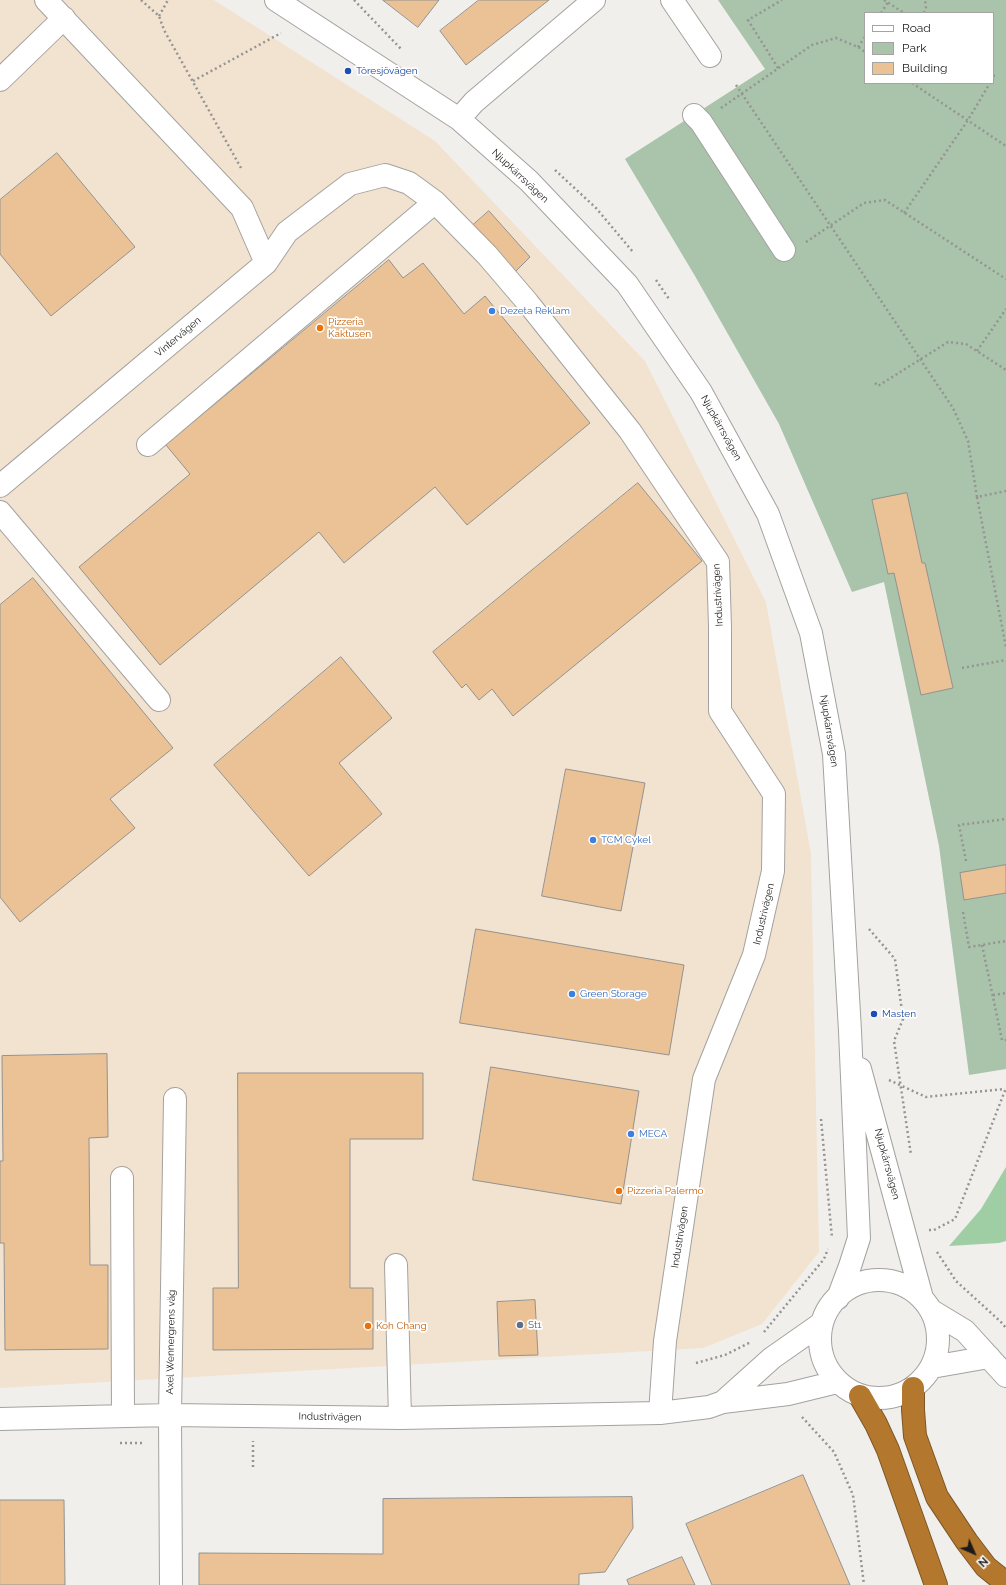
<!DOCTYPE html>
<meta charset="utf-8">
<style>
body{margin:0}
#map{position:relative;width:1006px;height:1585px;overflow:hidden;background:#f1efec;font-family:Raleway,sans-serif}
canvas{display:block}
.legend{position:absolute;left:864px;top:12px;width:130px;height:72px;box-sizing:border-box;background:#fff;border:1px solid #a4a4a3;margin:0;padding:5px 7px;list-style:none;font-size:12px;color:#1b1b1a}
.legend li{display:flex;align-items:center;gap:8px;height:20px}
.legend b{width:20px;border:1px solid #a4a4a3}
.north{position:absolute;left:954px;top:1533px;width:40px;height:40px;-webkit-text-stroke:3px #fff;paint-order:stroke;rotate:135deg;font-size:11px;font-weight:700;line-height:16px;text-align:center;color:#1b1b1a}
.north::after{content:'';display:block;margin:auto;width:14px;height:18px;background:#1b1b1a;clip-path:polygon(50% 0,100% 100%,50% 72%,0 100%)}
</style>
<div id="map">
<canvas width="1006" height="1585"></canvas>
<ul class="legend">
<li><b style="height:5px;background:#fff"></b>Road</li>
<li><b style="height:11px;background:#a9c4ab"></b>Park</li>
<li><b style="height:11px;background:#eac295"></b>Building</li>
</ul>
<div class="north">N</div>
</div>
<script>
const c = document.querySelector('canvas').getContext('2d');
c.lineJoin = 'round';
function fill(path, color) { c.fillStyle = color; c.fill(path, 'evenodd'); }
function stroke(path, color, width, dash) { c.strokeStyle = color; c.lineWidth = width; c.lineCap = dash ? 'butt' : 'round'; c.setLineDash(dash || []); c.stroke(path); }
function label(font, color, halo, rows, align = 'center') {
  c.font = font + ' Raleway,sans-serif'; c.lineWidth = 3.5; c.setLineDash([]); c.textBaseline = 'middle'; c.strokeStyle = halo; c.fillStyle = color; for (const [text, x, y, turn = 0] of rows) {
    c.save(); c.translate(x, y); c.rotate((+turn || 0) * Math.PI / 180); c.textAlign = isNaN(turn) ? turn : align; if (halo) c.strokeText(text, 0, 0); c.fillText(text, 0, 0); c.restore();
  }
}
fill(new Path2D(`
 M0 0H214L435 141 645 361 766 602 811 854 819 1252 762 1324 703 1348 0 1388Z`), '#f2e3d0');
fill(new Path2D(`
 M718 0H1006V1069L969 1075 939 846 884 582 852 592 779 424 695 276 625 159 765 69ZM865 13H993V83H865Z`), '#a9c4ab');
fill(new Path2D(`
 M1006 1167V1241L999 1243 949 1246 981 1209Z`), '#a0cea4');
const building = new Path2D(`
 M383 0H439L418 27Z
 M479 0H549L466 65 440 31Z
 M57 153 135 247 51 316 0 254V200Z
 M489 211 530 257 514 273 472 226Z
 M389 260 403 278 423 263 464 314 485 296 590 423 467 525 435 487 344 563 319 532 160 665 79 567 190 474 166 445Z
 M638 483 702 561 513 716 492 689 479 700 466 684 462 688 433 652Z
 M907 493 922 563H925L953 688 921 695 894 573 888 574 872 500Z
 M33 578 173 748 110 799 135 828 20 922 0 897V605Z
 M341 657 392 718 339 763 382 814 309 876 214 765Z
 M566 769 645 783 621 911 542 896Z
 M1006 865V893L964 900 960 873Z
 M476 929 684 965 669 1055 460 1023Z
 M107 1054 108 1137 89 1138 90 1265H108V1349L5 1350 4 1243H0V1161H3L2 1056Z
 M491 1067 639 1091 621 1204 473 1180Z
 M238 1073H423V1139H350V1288H373V1349L213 1350V1288H238Z
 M535 1300 538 1355 499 1356 497 1302Z
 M803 1475 850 1585H712L686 1524Z
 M632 1497 633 1528 605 1572 579 1574V1585H199V1553L383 1554V1499Z
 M0 1500H64L65 1585H0Z
 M682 1557 695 1585H629L627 1580Z`);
fill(building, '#eac295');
stroke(building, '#949290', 1);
const minor = new Path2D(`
 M46 0 242 208 266 263
 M276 0 459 119 529 181 627 284 701 392 768 514 811 633 834 754 850 1031 859 1238 850 1266 838 1298
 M672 0 710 56
 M0 80 64 18
 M694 115 701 122 784 250
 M459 119 474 102 594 0
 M148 445 435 202
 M0 486 266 263 287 232 350 184 385 175 409 183 435 202 487 255 528 303 630 431 718 562 720 627V711L774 794 773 871 754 955 704 1079 665 1341 660 1413
 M0 512 159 700
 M860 1069 922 1298
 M122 1178 123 1416
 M396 1265 400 1418
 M820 1339a59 59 0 1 1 118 0a59 59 0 1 1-118 0Z
 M932 1311 965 1331 1006 1376
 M932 1367 989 1357
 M723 1402 772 1358 822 1323
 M0 1419 170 1415 400 1418 660 1413 709 1407 723 1402 788 1394 837 1382
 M171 1585 170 1415 175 1099`);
const highway = new Path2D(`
 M913 1388V1410L915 1436 937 1497 967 1542 986 1567 1006 1583
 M860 1396 876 1424 888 1450 936 1585`);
stroke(minor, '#a4a29f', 24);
stroke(highway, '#7e5727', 24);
stroke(new Path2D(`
 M141 0 159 16 164 30 241 168
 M354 0 402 50
 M884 0 904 13
 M881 13 888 2
 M924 13 926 7 925 0
 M159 16 168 0
 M858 47 865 37
 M778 68 748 20 782 0
 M993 75 994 76 993 78
 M193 81 281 33
 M912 83 1006 146
 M736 85 953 408 968 441 977 497 1006 491
 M721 108 812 45 836 38 858 47 865 52
 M555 170 596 208 633 252
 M904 213 968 120 990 83
 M806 242 864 203 885 200 1006 279
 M656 280 669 299
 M977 351 1006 309
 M875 383 878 386 948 342 966 344 1006 370
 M977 497 1006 647
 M962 668 1006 660
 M966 861 959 825 1006 819
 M963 912 969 947 1006 941
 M869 929 895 959 903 1019 894 1041 911 1155
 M982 945 1002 1040H1006
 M993 995 1006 993
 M889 1080 926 1097 1005 1089
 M821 1119 832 1238
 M929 1230H934L955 1219 1006 1088
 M937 1252 956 1281 1001 1322 1006 1328
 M764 1332 824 1259 828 1249
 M696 1363 725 1355 751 1342
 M802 1417 834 1452 853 1495 864 1585
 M120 1443H145
 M253 1467V1441`), '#959492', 2.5, [2, 3]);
stroke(minor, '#fff', 22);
stroke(highway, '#b3782e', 22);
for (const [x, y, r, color] of [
 [348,71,4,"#1a4fb4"],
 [492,311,4,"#3f7fe0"],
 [320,328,4,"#e8710a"],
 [593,840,4,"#3f7fe0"],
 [572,994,4,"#3f7fe0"],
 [874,1014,4,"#1a4fb4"],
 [631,1134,4,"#3f7fe0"],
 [619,1191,4,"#e8710a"],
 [520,1325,4,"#5c6f8a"],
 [368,1326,4,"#e8710a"]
]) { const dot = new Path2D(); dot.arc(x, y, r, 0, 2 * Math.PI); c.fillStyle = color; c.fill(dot); stroke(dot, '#fff', 1.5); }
label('10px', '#164399', '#fff', [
 ["Töresjövägen",356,71],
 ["Masten",882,1014]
], 'left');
label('10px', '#1b1b1a', '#fff', [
 ["Njupkärrsvägen",520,176,43],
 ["Vintervägen",178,337,-40],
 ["Njupkärrsvägen",721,428,61],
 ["Industrivägen",718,595,-93],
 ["Njupkärrsvägen",829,731,81],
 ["Industrivägen",764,914,-77],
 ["Njupkärrsvägen",887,1164,75],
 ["Industrivägen",680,1237,-81],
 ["Axel Wennergrens väg",171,1342,-89],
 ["Industrivägen",330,1417,1]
]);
label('10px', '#366cbe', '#fff', [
 ["Dezeta Reklam",500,311],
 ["TCM Cykel",601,840],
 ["Green Storage",580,994],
 ["MECA",639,1134]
], 'left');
label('10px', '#c56008', '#fff', [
 ["Pizzeria",328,322],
 ["Kaktusen",328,334],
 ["Pizzeria Palermo",627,1191],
 ["Koh Chang",376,1326]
], 'left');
label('10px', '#4e5e75', '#fff', [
 ["St1",528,1325]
], 'left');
</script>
